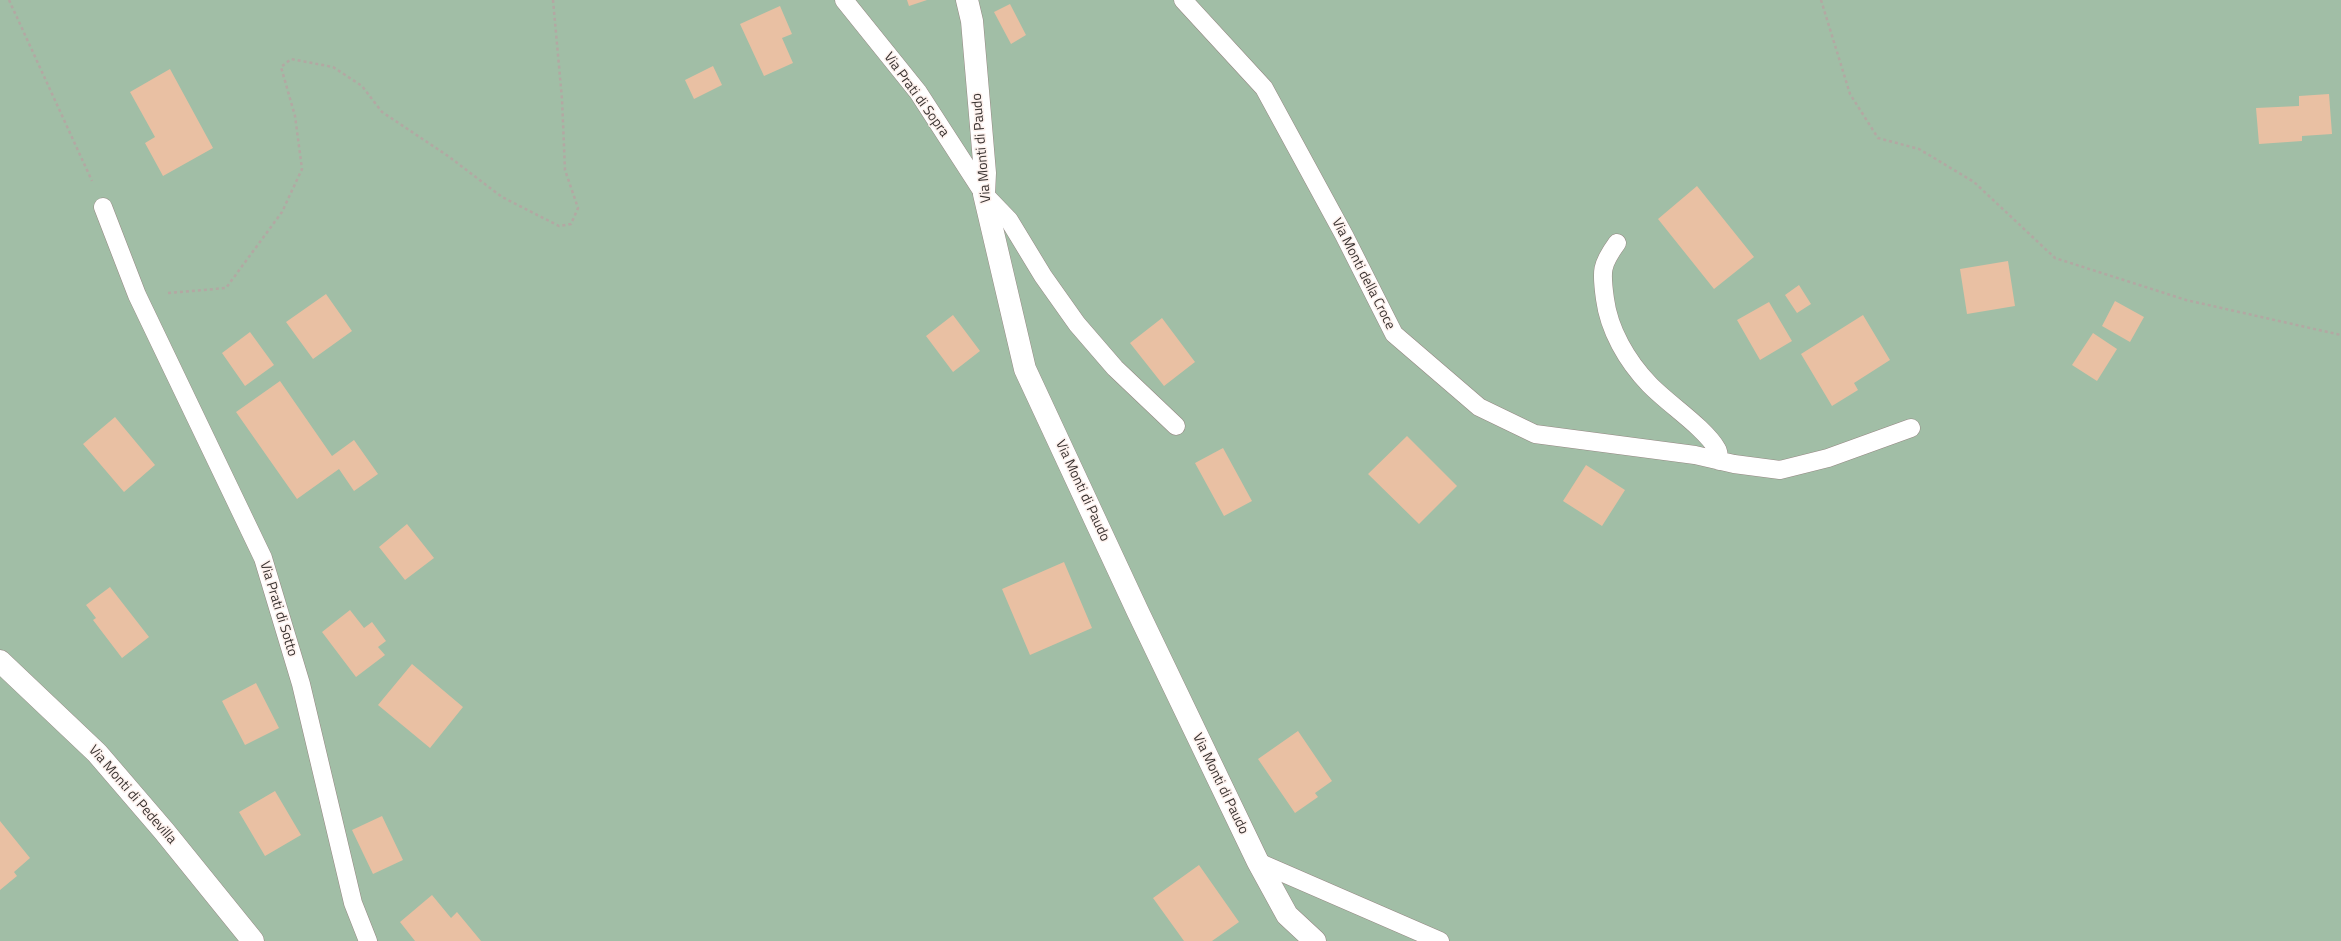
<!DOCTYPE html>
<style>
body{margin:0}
canvas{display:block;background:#f2e4de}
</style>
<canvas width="2341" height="941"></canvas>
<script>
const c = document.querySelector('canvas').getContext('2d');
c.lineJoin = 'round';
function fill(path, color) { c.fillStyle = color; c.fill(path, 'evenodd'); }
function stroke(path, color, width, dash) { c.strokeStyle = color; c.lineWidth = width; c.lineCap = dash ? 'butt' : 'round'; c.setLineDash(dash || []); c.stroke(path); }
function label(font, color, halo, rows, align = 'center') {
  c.font = font + ' "Titillium Web",sans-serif'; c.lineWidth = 3; c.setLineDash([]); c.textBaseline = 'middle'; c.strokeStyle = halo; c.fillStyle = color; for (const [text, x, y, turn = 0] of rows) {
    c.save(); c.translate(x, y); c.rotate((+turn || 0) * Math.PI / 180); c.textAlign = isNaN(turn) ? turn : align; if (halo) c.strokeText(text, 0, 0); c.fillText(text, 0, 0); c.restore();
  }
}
fill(new Path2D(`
 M0 0H2341V941H0Z`), '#a1bea6');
fill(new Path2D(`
 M907 0H927L909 6Z
 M1010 4 1026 35 1011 44 994 12Z
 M780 6 792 34 782 38 793 63 764 76 740 24Z
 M713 66 722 85 694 99 685 80Z
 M170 69 213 148 163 176 145 143 155 137 130 92Z
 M2329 94 2332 134 2302 136V141L2259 144 2256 108 2299 106V96Z
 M1697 186 1754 257 1714 289 1658 219Z
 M2008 261 2015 306 1967 314 1960 269Z
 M1799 285 1811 304 1797 313 1785 295Z
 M326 294 352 331 313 359 286 322Z
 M2115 301 2144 317 2130 342 2102 326Z
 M1769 302 1792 341 1760 360 1737 320Z
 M953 315 980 351 953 372 926 336Z
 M1863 315 1890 360 1854 383 1858 390 1832 406 1801 354Z
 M1162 318 1195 362 1164 386 1130 343Z
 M250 332 274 365 245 386 222 353Z
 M2093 333 2117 349 2097 381 2072 365Z
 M280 381 332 456 354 440 378 474 354 491 339 469 297 499 236 412Z
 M115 417 155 465 124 492 83 444Z
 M1407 436 1457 486 1419 524 1368 474Z
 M1223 448 1252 501 1224 516 1195 463Z
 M1586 465 1625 490 1602 526 1563 501Z
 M407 524 434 558 405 580 379 547Z
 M1064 562 1092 628 1030 655 1002 589Z
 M110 587 149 637 122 658 93 620 96 618 86 605Z
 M350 610 364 628 372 622 386 641 378 647 385 655 356 677 322 632Z
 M412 664 463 707 430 748 378 705Z
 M256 683 279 728 245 745 222 701Z
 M1298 731 1332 781 1315 793 1318 797 1295 813 1258 759Z
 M275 791 301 835 265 856 239 812Z
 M382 816 403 860 373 874 352 830Z
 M0 821 30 858 14 872 17 876 0 890Z
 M1199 865 1239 922 1212 941H1184L1153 898Z
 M432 895 451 918 457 912 481 941H415L400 922Z`), '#e9c0a3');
const service = new Path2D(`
 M844 0 918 92 984 194 1009 220 1043 276 1077 324 1115 368 1176 426
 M1183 0 1264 88 1344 235 1394 334 1479 407 1535 434 1695 455 1734 464 1780 470 1828 458 1911 428
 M103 207 137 295 263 558 301 684 353 903 368 941
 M1617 243C1601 265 1601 271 1605 299 1609 330 1627 361 1649 384 1668 404 1704 427 1717 449 1719 452 1719 457 1719 461
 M1258 862 1440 941`);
const minor = new Path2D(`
 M967 0 972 21 985 173 984 194 1025 369 1138 612 1258 862 1287 915 1315 941
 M0 661 97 753 164 831 253 941`);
stroke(service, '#958883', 19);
stroke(minor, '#958883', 23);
stroke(new Path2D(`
 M9 0 92 181
 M1821 0 1850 94 1878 138 1919 149 1974 182 2055 258 2186 300 2341 335
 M168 293 226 288 282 212 302 169 295 116 281 67 291 59 333 67 362 86 382 112 448 156 502 197 559 226 571 224 578 208 565 170 562 99 553 0`), '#b3a8a3', 2.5, [3, 3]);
stroke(service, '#fff', 18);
stroke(minor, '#fff', 22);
label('14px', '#383230', '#fdf1ed', [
 ["Via Prati di Sopra",916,95,54],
 ["Via Monti di Paudo",982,148,-95],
 ["Via Monti della Croce",1363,274,63],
 ["Via Monti di Paudo",1082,491,65],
 ["Via Prati di Sotto",278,609,73],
 ["Via Monti di Paudo",1220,784,64],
 ["Via Monti di Pedevilla",132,795,49]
]);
</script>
